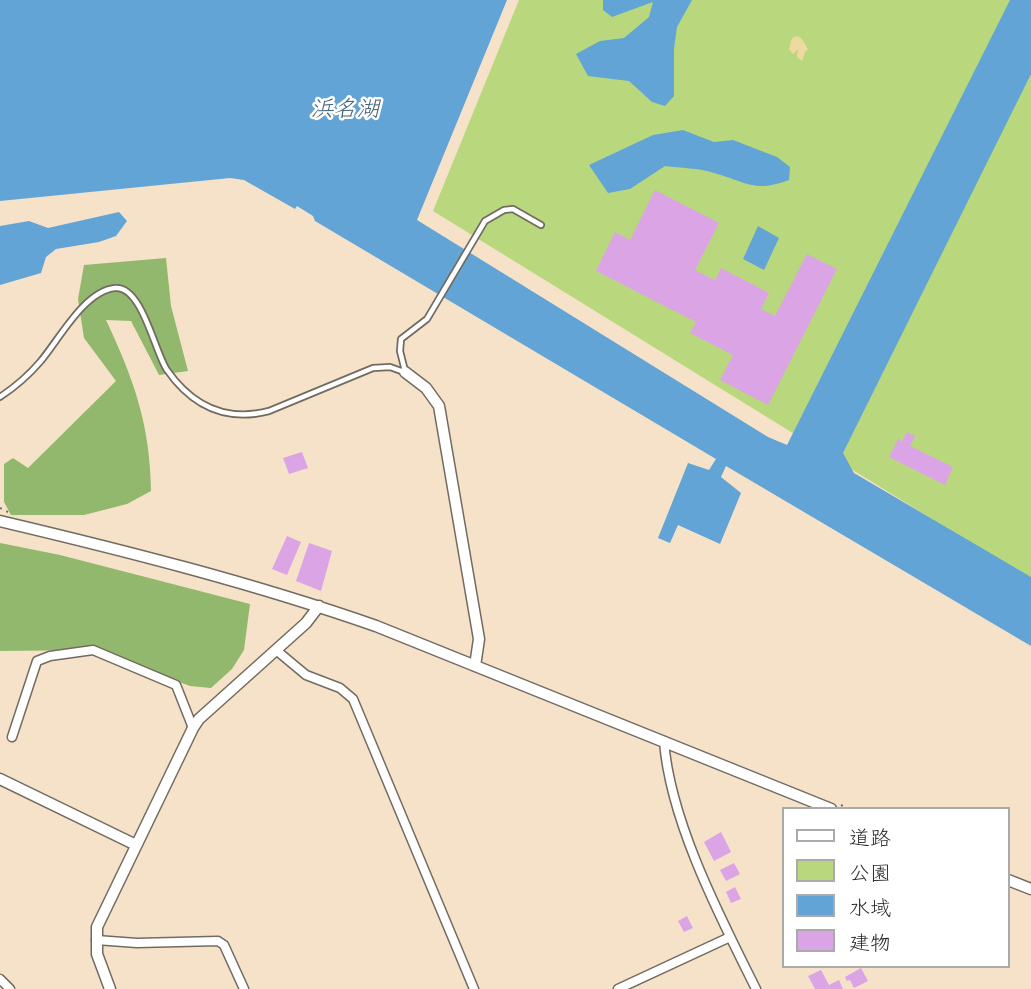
<!DOCTYPE html>
<meta charset="utf-8">
<style>
body{margin:0}
#map{position:relative;width:1031px;height:989px;overflow:hidden;background:#f5e2c8;font-family:Delius,"Klee One",sans-serif}
canvas{display:block}
.legend{position:absolute;left:782px;top:807px;width:228px;height:161px;box-sizing:border-box;background:#fff;border:2px solid #aaa;margin:0;padding:9px 12px;list-style:none;font-size:21px;color:#2b2b2b}
.legend li{display:flex;align-items:center;gap:14px;height:35px}
.legend b{width:35px;border:2px solid #aaa}
</style>
<div id="map">
<canvas width="1031" height="989"></canvas>
<ul class="legend">
<li><b style="height:9px;background:#fff"></b>道路</li>
<li><b style="height:19px;background:#b9d87e"></b>公園</li>
<li><b style="height:19px;background:#62a4d6"></b>水域</li>
<li><b style="height:19px;background:#dba4e5"></b>建物</li>
</ul>
</div>
<script>
const c = document.querySelector('canvas').getContext('2d');
c.lineJoin = 'round';
function fill(path, color) { c.fillStyle = color; c.fill(path, 'evenodd'); }
function stroke(path, color, width, dash) { c.strokeStyle = color; c.lineWidth = width; c.lineCap = dash ? 'butt' : 'round'; c.setLineDash(dash || []); c.stroke(path); }
function label(font, color, halo, rows, align = 'center') {
  c.font = font + ' Delius,"Klee One",sans-serif'; c.lineWidth = 5; c.setLineDash([]); c.textBaseline = 'middle'; c.strokeStyle = halo; c.fillStyle = color; for (const [text, x, y, turn = 0] of rows) {
    c.save(); c.translate(x, y); c.rotate((+turn || 0) * Math.PI / 180); c.textAlign = isNaN(turn) ? turn : align; if (halo) c.strokeText(text, 0, 0); c.fillText(text, 0, 0); c.restore();
  }
}
fill(new Path2D(`
 M519 0H1031V580L433 211Z`), '#b9d87e');
fill(new Path2D(`
 M166 258 171 306 188 371 159 375 131 321 106 320C134 380 150 424 151 491L127 504 84 515H11L4 502V464L13 458 28 468 116 381 84 338 78 299 84 265Z
 M0 543 60 555 250 604 244 650 232 669 211 688 190 686 93 650 0 651Z`), '#92b86d');
fill(new Path2D(`
 M797 36 802 39 808 49 805 52 802 61 797 57 798 49 793 54 789 49 792 38Z`), '#eeda9e');
fill(new Path2D(`
 M0 0H507L417 220 768 437 787 445 1010 0H1031V74L843 453 854 473 1031 577V646L726 466 721 477 741 493 720 544 678 525 670 543 658 538 688 463 709 470 716 459 315 221 313 216 297 206 295 209 244 180 230 178 0 201Z
 M603 0H692L677 27 674 49V96L665 106 652 102 629 81 588 76 576 54 600 41 624 38 649 17 653 2 612 17 603 10Z
 M683 130 714 142 733 140 777 157 790 167 789 180C754 193 747 182 714 173 698 168 681 168 665 166L630 189 608 193 589 165 653 135Z
 M119 212 127 221 116 236 99 242 56 249 46 257 41 273 0 285V226L29 221 48 228Z
 M758 226 779 238 764 270 743 259Z`), '#62a4d6');
fill(new Path2D(`
 M655 190 719 223 695 270 715 280 721 268 769 293 761 309 775 316 807 254 837 269 768 405 720 380 733 355 690 333 696 322 596 271 615 232 630 240Z
 M907 432 915 436 910 446 953 467 945 485 889 457 898 439 902 441Z
 M302 452 308 468 289 474 283 458Z
 M287 536 301 542 287 575 272 569Z
 M309 543 332 551 321 591 296 581Z
 M721 832 731 852 714 861 704 842Z
 M734 863 740 874 726 881 720 870Z
 M735 887 741 899 731 903 726 892Z
 M687 916 693 928 684 932 678 921Z
 M861 968 868 981 854 988 850 980 847 981 845 977Z
 M821 970 829 985 839 980 843 989H815L808 976Z`), '#dba4e5');
const service = new Path2D(`
 M405 371 400 351 401 339 427 319 485 221 504 210 513 209 541 225
 M0 397C15 387 28 376 40 362 59 340 84 291 115 288 142 285 155 353 167 370 193 407 226 422 269 411L373 368 390 367 404 372`);
const minor = new Path2D(`
 M276 650 306 675 340 688 353 699 474 989
 M12 737 37 661 50 656 93 650 176 685 193 728
 M664 741C670 821 720 917 756 989
 M96 940 137 943 218 941 224 945 244 989
 M0 979 10 989
 M618 989 730 937`);
const tertiary = new Path2D(`
 M405 372 426 388 439 406 479 639 475 666
 M0 521C127 551 253 583 376 626L831 809
 M0 779 136 845
 M1008 880 1031 889
 M110 989 97 954V927L193 728 199 719 306 623 319 606`);
stroke(service, '#726b62', 8);
stroke(minor, '#726b62', 11);
stroke(tertiary, '#726b62', 13);
stroke(new Path2D(`
 M0 508 8 512
 M841 805 850 809`), '#726b62', 2, [2, 5]);
stroke(service, '#fff', 4.5);
stroke(minor, '#fff', 8);
stroke(tertiary, '#fff', 10);
label('italic 23px', '#446178', '#fff', [
 ["浜名湖",345,109]
]);
</script>
